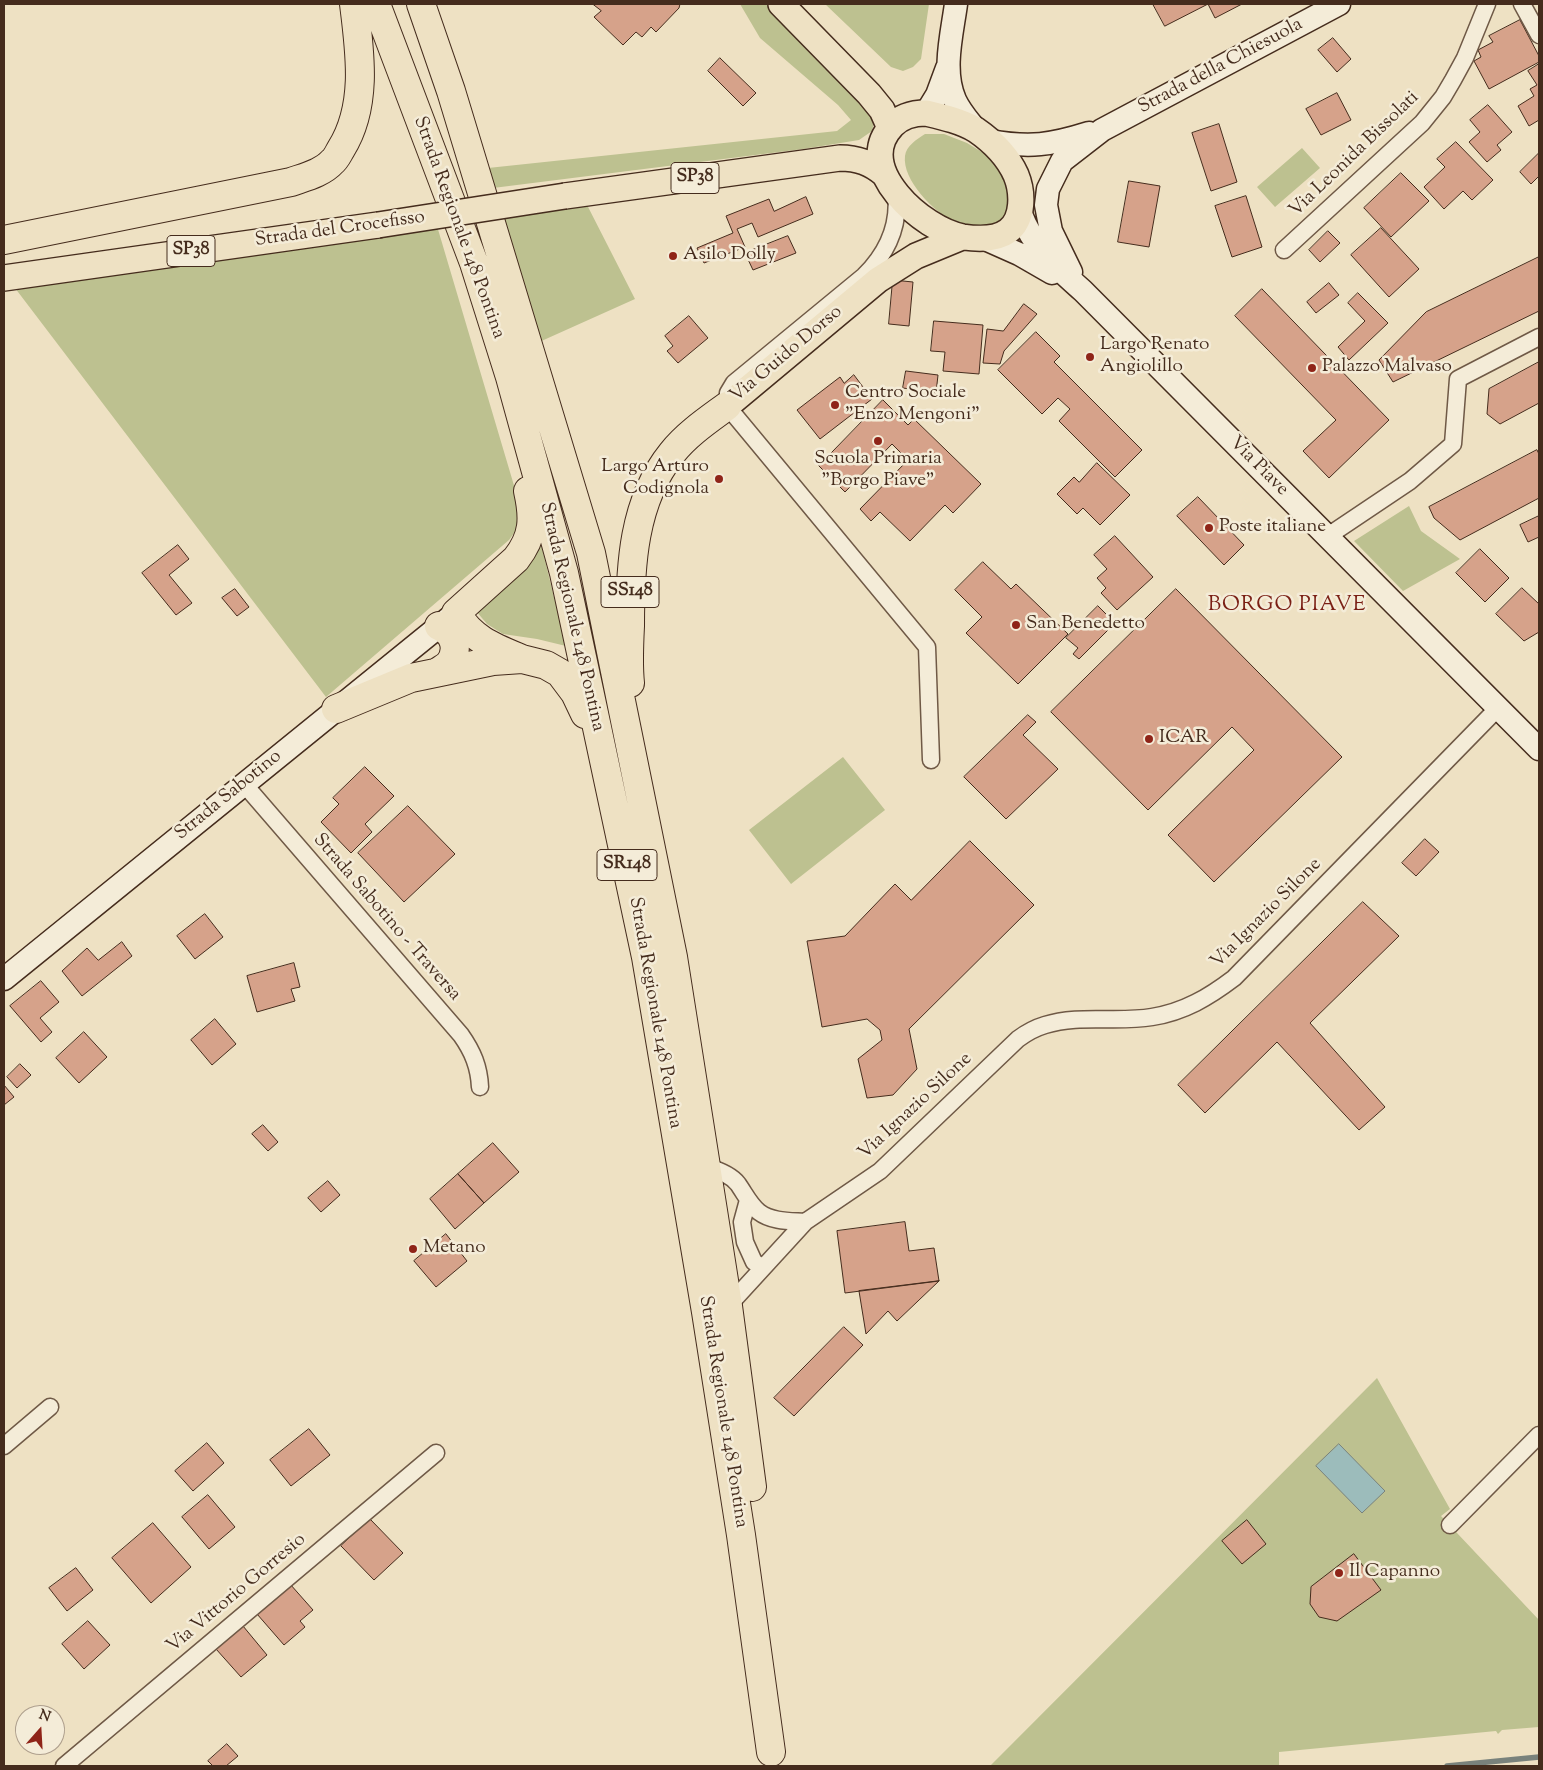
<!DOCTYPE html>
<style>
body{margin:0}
#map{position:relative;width:1543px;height:1770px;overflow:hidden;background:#eee1c3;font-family:"Sorts Mill Goudy",serif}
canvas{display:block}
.frame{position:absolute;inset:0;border:5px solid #452c1d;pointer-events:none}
.north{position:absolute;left:15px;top:1705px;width:50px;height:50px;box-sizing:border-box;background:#f4ecd8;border:1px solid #ae9f8d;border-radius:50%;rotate:19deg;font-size:14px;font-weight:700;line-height:20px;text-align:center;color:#452c1d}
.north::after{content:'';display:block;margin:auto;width:18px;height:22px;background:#8f2418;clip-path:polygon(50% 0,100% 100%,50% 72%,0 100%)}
</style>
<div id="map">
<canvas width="1543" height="1770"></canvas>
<div class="frame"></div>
<div class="north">N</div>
</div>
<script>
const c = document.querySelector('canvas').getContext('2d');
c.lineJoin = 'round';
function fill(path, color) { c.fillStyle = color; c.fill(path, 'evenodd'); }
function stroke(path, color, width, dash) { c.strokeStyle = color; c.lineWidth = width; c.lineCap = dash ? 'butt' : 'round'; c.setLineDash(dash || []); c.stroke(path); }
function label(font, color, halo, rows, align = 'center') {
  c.font = font + ' "Sorts Mill Goudy",serif'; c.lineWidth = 5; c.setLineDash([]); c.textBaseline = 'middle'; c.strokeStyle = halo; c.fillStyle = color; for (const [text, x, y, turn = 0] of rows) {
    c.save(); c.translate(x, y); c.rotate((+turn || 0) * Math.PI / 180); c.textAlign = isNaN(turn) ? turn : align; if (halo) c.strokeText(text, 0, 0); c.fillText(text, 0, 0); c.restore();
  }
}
fill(new Path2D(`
 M740 4H768L862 96 875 118 872 131 859 140 803 149 493 188 488 168 837 131 851 120 838 105 760 38Z
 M825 4H929L921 59 913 67 903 71 891 67Z
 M925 134H944L967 143 990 157 1007 179 1012 206 1003 222 988 230C977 228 964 227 954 222 934 212 902 180 905 156 906 146 917 139 925 134Z
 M1302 148 1320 168 1275 207 1257 187Z
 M585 201 635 299 537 343 496 218Z
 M437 226 518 499 522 522 509 540 326 697 15 288Z
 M1409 506 1421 531 1460 559 1403 591 1354 541Z
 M541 544 566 646 537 639 503 634 487 624 471 605 534 554Z
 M843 757 885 810 791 884 749 830Z
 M1377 1378 1450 1509 1441 1516 1539 1620V1727L1502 1730 1498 1734 1496 1731 1279 1752V1766H990Z`), '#bdc190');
const water = new Path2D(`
 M1339 1444 1385 1491 1362 1513 1316 1466Z`);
fill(water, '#9cbcbb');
stroke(water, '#79827c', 1);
stroke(new Path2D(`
 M1447 1766 1539 1757`), '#79827c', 5.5);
const building = new Path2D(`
 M593 4H680L679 8 656 32 651 27 642 37 636 32 623 45 594 17 601 11Z
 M1153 4H1242L1215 18 1208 4 1165 26Z
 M1520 20 1539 56V62L1489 89 1474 61 1481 57 1478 50 1493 42 1489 36Z
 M1333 38 1351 59 1337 72 1318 50Z
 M720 58 756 93 743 106 708 71Z
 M1539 64V120L1529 126 1518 106 1534 96 1530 89 1537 85 1528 71Z
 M1337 93 1351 120 1321 135 1306 109Z
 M1488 105 1512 132 1497 145 1501 150 1487 162 1469 142 1480 132 1470 120Z
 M1219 124 1237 182 1211 191 1192 133Z
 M1456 142 1493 180 1472 200 1463 191 1444 209 1424 187 1445 167 1437 159Z
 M1539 153V176L1531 184 1520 172Z
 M1401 173 1429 201 1391 237 1364 208Z
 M1129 181 1160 186 1149 247 1118 242Z
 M1246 196 1262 247 1232 257 1215 206Z
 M806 197 813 214 758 237 752 223 737 229 745 247 704 263 697 248 733 233 726 216 769 199 774 211Z
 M1381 228 1419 269 1389 297 1351 255Z
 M1328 231 1340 243 1320 262 1309 250Z
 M788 236 796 253 753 270 745 253Z
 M1539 257V311L1393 382 1379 360 1426 312Z
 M893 280 913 282 909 326 889 324Z
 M1329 283 1339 295 1316 313 1307 302Z
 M1262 289 1389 420 1329 478 1303 451 1336 420 1235 316Z
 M1358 293 1388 323 1349 360 1338 347 1365 321 1348 303Z
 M1024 304 1037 314 1004 351 1000 364 983 363 987 329 1003 331Z
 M689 316 708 338 678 363 667 351 673 346 665 336Z
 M934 321 983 325 979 374 943 371 945 352 931 351Z
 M1036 332 1060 356 1054 362 1142 450 1115 477 1059 421 1070 409 1058 398 1042 414 998 370Z
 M1539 362V403L1500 424 1487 414 1489 389Z
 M906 371 938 375 936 393 903 388Z
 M854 375 872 399 820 439 797 410 840 377 844 383Z
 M883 400 908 425 914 419 981 484 953 513 945 505 910 541 880 512 871 521 860 509 908 460 892 444 845 492 819 466Z
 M1537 450 1539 454V498L1460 540 1434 518 1429 507Z
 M1097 463 1130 495 1100 525 1083 508 1077 514 1057 494 1074 477 1079 482Z
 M1198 497 1244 545 1224 565 1177 516Z
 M1539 516V537L1528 542 1520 525Z
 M1115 536 1153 577 1117 610 1101 593 1106 588 1097 578 1107 569 1094 555Z
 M178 545 189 559 169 575 192 603 176 615 142 573Z
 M1480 549 1509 578 1485 602 1456 573Z
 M983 562 1011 589 1016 584 1068 634 1018 684 966 633 982 617 955 590Z
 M1522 588 1539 604V632L1524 641 1496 614Z
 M235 589 249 607 237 616 222 598Z
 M1176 589 1342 757 1214 882 1168 835 1254 750 1232 727 1148 810 1051 712Z
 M1098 606 1115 623 1079 659 1073 654 1078 648 1066 638Z
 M1028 715 1036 722 1023 735 1058 769 1006 819 964 777Z
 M365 767 394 796 365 824 372 832 351 853 321 822 339 804 333 798Z
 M408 806 455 854 404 902 358 853Z
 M1425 839 1439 852 1416 876 1402 863Z
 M970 841 1034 905 909 1029 917 1069 893 1095 867 1098 858 1059 882 1040 880 1030 867 1019 822 1027 807 941 845 936 895 884 911 900Z
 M1363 902 1399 936 1310 1023 1385 1107 1359 1130 1277 1042 1205 1113 1178 1085Z
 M205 914 223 937 195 959 177 936Z
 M122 942 132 956 82 996 62 971 87 948 98 960Z
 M294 963 300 987 291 989 295 1001 257 1012 247 976Z
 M41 981 59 1002 40 1018 52 1032 41 1042 10 1006Z
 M215 1019 236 1044 212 1065 191 1040Z
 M84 1032 107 1057 79 1083 56 1058Z
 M20 1064 31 1075 17 1088 7 1077Z
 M4 1085 14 1097 4 1105Z
 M263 1125 278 1142 268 1151 252 1134Z
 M493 1143 519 1172 484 1203 458 1174Z
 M458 1174 484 1203 455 1229 430 1199Z
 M328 1181 340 1195 321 1212 308 1198Z
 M905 1222 909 1251 934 1248 939 1281 845 1293 837 1231Z
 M446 1234 467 1261 436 1287 414 1261Z
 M939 1281 897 1321 888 1311 866 1334 859 1291Z
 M844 1327 863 1345 794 1416 774 1398Z
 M309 1429 330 1455 291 1486 270 1460Z
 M207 1443 224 1463 193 1491 175 1471Z
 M208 1495 235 1527 209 1549 182 1517Z
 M370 1519 403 1553 374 1580 341 1546Z
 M1247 1520 1266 1544 1242 1564 1222 1541Z
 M153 1523 191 1567 151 1603 112 1558Z
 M1354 1554 1381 1590 1337 1621 1319 1617 1310 1604 1311 1587Z
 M76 1568 93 1590 67 1611 49 1588Z
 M290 1584 313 1610 300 1621 305 1627 284 1645 257 1614Z
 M88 1621 110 1645 84 1669 62 1644Z
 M243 1626 267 1655 241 1677 216 1649Z
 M227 1744 238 1756 226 1766H213L208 1761Z`);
fill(building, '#d6a28a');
stroke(building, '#452c1d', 1);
const street = new Path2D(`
 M1522 4 1539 35
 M896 193C900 226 887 253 864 276L734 383 728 393 727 406 927 647 931 760
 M1284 250 1422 123 1443 97 1453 80 1465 58 1487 4
 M1328 536 1410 481 1453 444 1458 379 1539 337
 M244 784 461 1035C473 1052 479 1067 480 1087
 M707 1167C718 1170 731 1175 738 1184 745 1194 750 1205 759 1212 772 1222 791 1221 805 1222
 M748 1200 742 1222 745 1242 754 1262 762 1267
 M728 1306 805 1222 880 1171 1018 1039C1026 1033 1035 1028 1045 1025 1079 1014 1117 1023 1152 1017 1184 1012 1209 997 1234 978L1498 708
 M4 1446 50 1407
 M1450 1525 1539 1435
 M64 1766 436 1453`);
const secondary = new Path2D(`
 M956 4C952 34 942 71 955 100 960 111 968 120 975 129
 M926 113 937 95 947 68
 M990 141C1030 148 1051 145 1089 133
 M1020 212C1034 249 1055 266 1083 291L1539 749
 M983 238 1019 254 1052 273
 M1071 272 1051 231 1046 205 1048 189 1062 161 1102 130 1339 4
 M4 979 453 615`);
const primary = new Path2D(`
 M781 4 869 94 882 110 890 128
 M926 113C943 117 961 121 976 130 992 141 1008 157 1016 175 1023 192 1024 219 1008 231 996 240 977 239 963 237 923 230 852 168 892 126 901 116 913 113 926 113Z
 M565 196 840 158C858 158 871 163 884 174
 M4 278 378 225
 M727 406 878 280 916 256 962 237`);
const highway = new Path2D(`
 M376 4 474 263 510 377 564 573 646 957 706 1312 741 1535 771 1752
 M421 4 451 91 591 553 673 957 728 1306 752 1487
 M4 240 291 182C305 177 322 173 332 162 336 159 338 154 341 149 368 106 360 52 354 4
 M522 659C493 647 473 640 456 613L516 559C534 536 534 518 528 491
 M439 671C442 669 446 667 449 664 460 650 454 632 439 626
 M630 683C628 664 629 645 630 626 630 567 633 501 672 453 687 434 708 420 727 406
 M336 709 411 678 493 661 522 659 546 665 560 673 575 693 585 714`);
stroke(street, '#6f5946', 19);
stroke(secondary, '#452c1d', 25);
stroke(primary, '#452c1d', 28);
stroke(highway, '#452c1d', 30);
stroke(street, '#f4ecd8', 16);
stroke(secondary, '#f4ecd8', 22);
stroke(primary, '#eee1c3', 25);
stroke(highway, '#eee1c3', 28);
const primaryBridge = new Path2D(`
 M378 225 565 196`);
stroke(primaryBridge, '#452c1d', 28, []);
stroke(primaryBridge, '#eee1c3', 25);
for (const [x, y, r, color] of [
 [673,256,5,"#8f2418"],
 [1090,357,5,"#8f2418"],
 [1312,368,5,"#8f2418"],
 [835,405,5,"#8f2418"],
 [878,441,5,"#8f2418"],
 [719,479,5,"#8f2418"],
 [1209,528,5,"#8f2418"],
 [1016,625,5,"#8f2418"],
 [1149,739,5,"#8f2418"],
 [413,1249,5,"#8f2418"],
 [1339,1573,5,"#8f2418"]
]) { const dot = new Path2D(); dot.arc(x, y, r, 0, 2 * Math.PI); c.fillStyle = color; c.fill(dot); stroke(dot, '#f4ecd8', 2); }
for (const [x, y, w] of [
 [695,178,48],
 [191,251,48],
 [630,592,58],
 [627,865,60]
]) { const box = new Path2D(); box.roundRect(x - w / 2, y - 15.5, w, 31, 4); c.fillStyle = '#f4ecd8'; c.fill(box); stroke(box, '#452c1d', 1); }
label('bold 18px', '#452c1d', null, [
 ["SP38",695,178],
 ["SP38",191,251],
 ["SS148",630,592],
 ["SR148",627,865]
]);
label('19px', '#452c1d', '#f4ecd8', [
 ["Strada della Chiesuola",1221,67,-28],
 ["Via Leonida Bissolati",1355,155,-44],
 ["Strada Regionale 148 Pontina",458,228,70],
 ["Strada del Crocefisso",340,230,-8],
 ["Via Guido Dorso",787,355,-40],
 ["Via Piave",1258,467,45],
 ["Strada Regionale 148 Pontina",571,617,77],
 ["Strada Sabotino",229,796,-39],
 ["Via Ignazio Silone",1267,914,-45],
 ["Strada Sabotino - Traversa",386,918,49],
 ["Strada Regionale 148 Pontina",654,1013,80],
 ["Via Ignazio Silone",916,1107,-43],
 ["Strada Regionale 148 Pontina",722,1412,81],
 ["Via Vittorio Gorresio",237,1594,-40]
]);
label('19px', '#452c1d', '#f4ecd8', [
 ["Asilo Dolly",683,256],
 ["Largo Renato",1100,346],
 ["Angiolillo",1100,368],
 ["Palazzo Malvaso",1322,368],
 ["Centro Sociale",845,394],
 ["\"Enzo Mengoni\"",845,416],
 ["Scuola Primaria",878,460,"center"],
 ["\"Borgo Piave\"",878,482,"center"],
 ["Largo Arturo",709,468,"right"],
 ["Codignola",709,490,"right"],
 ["Poste italiane",1219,528],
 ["San Benedetto",1026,625],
 ["ICAR",1159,739],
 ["Metano",423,1249],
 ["Il Capanno",1349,1573]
], 'left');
c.letterSpacing = '1px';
label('21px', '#7a1f14', '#f4ecd8', [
 ["BORGO PIAVE",1287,606]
]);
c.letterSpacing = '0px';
</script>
